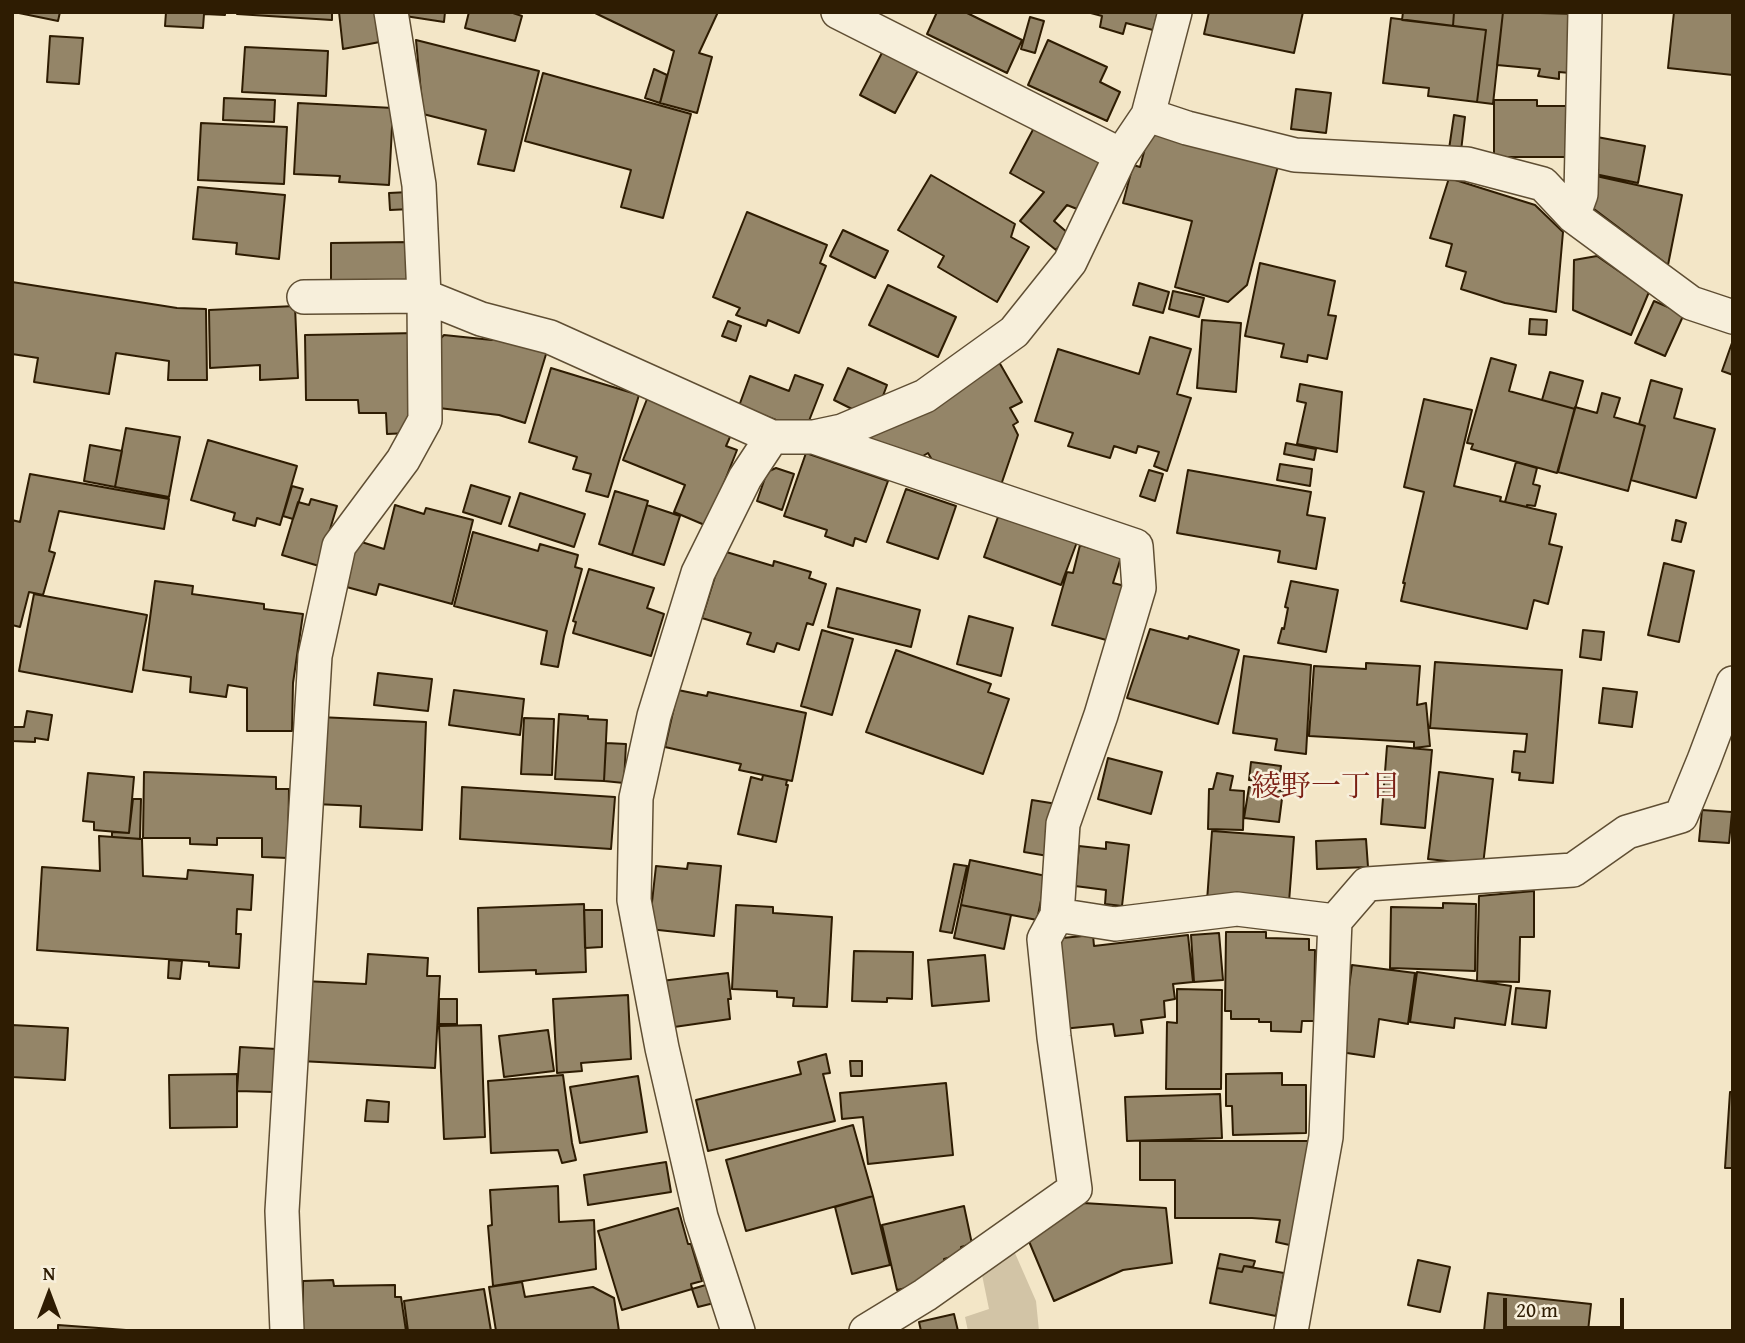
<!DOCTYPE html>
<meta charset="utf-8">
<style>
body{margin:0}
#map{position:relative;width:1745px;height:1343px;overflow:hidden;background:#f3e6c7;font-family:"Gentium Book Plus",serif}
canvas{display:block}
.frame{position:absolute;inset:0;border:14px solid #2e1c02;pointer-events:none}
.north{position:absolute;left:14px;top:1259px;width:70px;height:70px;-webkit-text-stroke:5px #f7efdb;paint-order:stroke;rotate:0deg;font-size:19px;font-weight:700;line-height:28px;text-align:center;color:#2e1c02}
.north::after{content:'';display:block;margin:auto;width:24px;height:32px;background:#2e1c02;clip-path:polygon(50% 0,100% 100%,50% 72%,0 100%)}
.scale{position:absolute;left:1503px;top:1298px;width:121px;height:32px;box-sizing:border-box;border:4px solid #2e1c02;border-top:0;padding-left:9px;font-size:21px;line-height:24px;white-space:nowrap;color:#2e1c02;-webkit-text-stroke:5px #f7efdb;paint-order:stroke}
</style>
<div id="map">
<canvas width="1745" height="1343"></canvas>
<div class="frame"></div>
<div class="north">N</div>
<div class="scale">20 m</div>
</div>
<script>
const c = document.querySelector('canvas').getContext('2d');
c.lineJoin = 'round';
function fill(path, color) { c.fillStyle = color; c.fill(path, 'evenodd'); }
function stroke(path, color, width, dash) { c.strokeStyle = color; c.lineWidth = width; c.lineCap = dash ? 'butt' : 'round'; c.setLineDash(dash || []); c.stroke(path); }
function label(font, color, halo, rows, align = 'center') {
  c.font = font + ' "Gentium Book Plus","Noto Serif JP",serif'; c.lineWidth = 5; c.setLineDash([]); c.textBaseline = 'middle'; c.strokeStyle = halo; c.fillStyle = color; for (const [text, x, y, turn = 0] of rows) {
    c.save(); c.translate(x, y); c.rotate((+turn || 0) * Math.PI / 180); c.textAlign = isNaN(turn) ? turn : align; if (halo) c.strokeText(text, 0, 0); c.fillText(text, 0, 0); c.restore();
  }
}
fill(new Path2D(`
 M1011 1244 1036 1301 1039 1331H968L965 1317 989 1309 981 1270Z`), '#d2c4a6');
const building = new Path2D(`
 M14 12H60L58 21Z
 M166 12H225V15L204 14 203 28 165 26Z
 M237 12H332V20L237 14Z
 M339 12H379L385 41 343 49Z
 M404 12H445L444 22 405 16Z
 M469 12H510L522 16 515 41 465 28Z
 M593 12H718L699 53 712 57 697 113 660 103 674 51Z
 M937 12H965L1022 40 1007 73 927 34Z
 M1087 12H1158L1153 30 1126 23 1123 34 1100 27 1102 16Z
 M1209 12H1303L1294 53 1204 34Z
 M1403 12H1454L1453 26 1402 20Z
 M1454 12H1503L1493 104 1477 102 1486 30 1453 26Z
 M1503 12 1578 14 1570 73 1559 72V79L1538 76 1540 69 1497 65Z
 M1674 12H1733V75L1668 68Z
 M1030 17 1044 21 1035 53 1021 49Z
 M1391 18 1486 30 1477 102 1428 96 1429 88 1383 83Z
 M50 36 83 38 79 84 47 82Z
 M416 40 539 71 514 171 478 164 486 130 423 114Z
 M1048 40 1107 67 1100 82 1120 92 1107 121 1028 85Z
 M245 47 328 51 326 96 242 92Z
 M885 47 921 65 895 113 860 95Z
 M654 69 667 75 660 103 645 98Z
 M543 73 691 114 663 218 621 207 631 170 525 141Z
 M1296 89 1331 93 1326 133 1291 129Z
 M224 98 275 100 274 122 223 120Z
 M1494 100H1537V106H1574V157H1494Z
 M298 103 393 108 389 185 339 182 340 176 294 174Z
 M1454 115 1465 117 1461 151 1449 149Z
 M201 123 287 127 284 184 198 180Z
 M1036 124 1104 160 1077 209 1067 205 1054 221 1069 234 1056 250 1020 221 1044 192 1010 173Z
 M1149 133 1278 166 1247 285 1228 302 1175 287 1192 221 1123 203 1133 165 1140 167Z
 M1597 137 1645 146 1638 183 1590 173Z
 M931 175 1015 224 1011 237 1029 247 997 302 938 267 944 256 898 230Z
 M1596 176 1682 195 1668 265 1590 206Z
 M1449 178 1535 205 1563 232 1556 312 1505 303 1461 289 1466 272 1446 266 1452 244 1430 238Z
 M198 187 285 195 279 259 236 254 237 243 193 239Z
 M409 192 411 209 390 210 389 193Z
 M747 212 827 245 820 263 826 266 799 333 768 320 766 326 736 315 740 308 713 297Z
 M843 230 888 251 875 278 830 256Z
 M413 242 414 286 331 288V243Z
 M1597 256 1649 292 1631 335 1573 310 1574 260Z
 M1260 263 1335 281 1328 315 1336 316 1327 359 1308 355 1307 362 1281 357 1284 344 1245 336Z
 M12 282 177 308 206 309 207 380H168L169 361 116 353 109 394 34 382 38 358 12 354Z
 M1139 283 1169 292 1163 313 1133 305Z
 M888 285 956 317 938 357 869 325Z
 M1173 291 1204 298 1199 317 1169 309Z
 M1654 301 1684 314 1665 356 1635 343Z
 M295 306 298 378 260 380V365L210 368 209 310Z
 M1530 319 1547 320 1546 335 1529 334Z
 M1202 320 1241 323 1236 392 1197 388Z
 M728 321 741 326 736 341 722 336Z
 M418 333 410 433 387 434 386 413H359L358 400H306L305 335Z
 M444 335 492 340V337L547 351 525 423 499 415 430 407 436 343Z
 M1150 337 1191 349 1177 394 1191 398 1167 471 1154 466 1159 452 1138 446 1136 453 1114 446 1110 458 1068 446 1073 433 1035 421 1058 349 1139 374Z
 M1733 340V375L1722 371Z
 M1491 358 1516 365 1509 391 1575 409 1557 473 1471 449 1473 444 1467 443Z
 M999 362 1022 402 1010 408 1018 422 1013 425 1018 435 1000 488 938 470 928 453 913 462 869 447 865 435Z
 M551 368 639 395 608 497 586 491 591 474 573 469 577 457 529 442Z
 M848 368 887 385 880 404 860 413 834 400Z
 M1550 372 1583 381 1575 409 1542 400Z
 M795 375 823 385 805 431 739 406 750 376 789 391Z
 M1651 380 1682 389 1674 418 1715 429 1696 498 1631 480 1645 426 1639 424Z
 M1300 384 1342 392 1337 452 1297 444 1306 403 1297 401Z
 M1602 393 1620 398 1614 417 1645 426 1628 491 1558 472 1575 407 1597 413Z
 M649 394 734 428 726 446 737 450 707 526 674 512 685 485 623 460Z
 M1424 399 1472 410 1454 486 1501 497 1500 501 1505 502 1556 514 1549 544 1562 547 1548 604 1534 600 1527 629 1401 601 1405 583H1403L1424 492 1404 487Z
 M126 428 180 437 169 497 115 487Z
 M208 440 297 466 280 525 257 518 255 526 233 520 235 513 191 500Z
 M1286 443 1316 449 1314 460 1284 454Z
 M90 445 122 451 115 487 84 481Z
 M806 453 888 481 866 542 855 538 853 546 825 536 827 530 784 516Z
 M1516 462 1537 468 1533 484 1540 486 1535 506 1527 505V507L1505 502Z
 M1280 464 1312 469 1310 486 1277 480Z
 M776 468 794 474 782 510 757 501 767 472Z
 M1149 470 1163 474 1155 501 1140 496Z
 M1188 470 1311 492 1307 515 1325 518 1316 569 1278 562 1280 551 1177 533Z
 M30 474 169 499 164 529 59 511 49 551 55 553 43 595 29 592 20 627 12 625V520L20 522Z
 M471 485 510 497 501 524 463 512Z
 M292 486 303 489 293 519 283 516Z
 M906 489 956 506 938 559 887 542Z
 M615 491 648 501 632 555 599 544Z
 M520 493 585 514 574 547 509 526Z
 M311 499 337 506 319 566 282 555 298 502 309 505Z
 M395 505 424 514 426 508 473 520 452 604 379 584 376 595 343 586 355 540 384 549Z
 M647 505 680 516 664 565 632 555Z
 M999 514 1077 542 1061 585 984 557Z
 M1676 520 1686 523 1681 542 1672 540Z
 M473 532 538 551 540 544 578 555 575 567 582 569 564 636 558 667 541 664 547 631 454 606Z
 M1080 545 1121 557 1113 583 1125 586 1117 643 1052 625 1067 572 1073 573Z
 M723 551 773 566 774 561 811 572 809 578 826 584 813 625 807 623 799 650 777 643 774 652 747 644 751 633 702 618Z
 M1664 563 1694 571 1679 642 1648 635Z
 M589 569 654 588 647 608 664 614 651 656 573 633 576 622 573 621Z
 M155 581 193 586 192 594 264 604V609L303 614 293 683 292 731H247V688L228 685 226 697 190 692 191 677 143 670Z
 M1291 581 1338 590 1326 652 1278 643 1282 628 1284 629 1288 608 1285 607Z
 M837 588 920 610 911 647 828 627Z
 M34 594 147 615 132 692 19 671Z
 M969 616 1013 628 1001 676 957 664Z
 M1150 629 1188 639 1189 636 1239 650 1218 724 1127 698Z
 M822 630 853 639 832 715 801 706Z
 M1583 630 1604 632 1601 660 1580 657Z
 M896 650 991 684 988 692 1009 699 983 774 866 732Z
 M1244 656 1311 665 1306 754 1275 750 1277 739 1233 733Z
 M1435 662 1562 670 1553 783 1519 780 1520 773 1512 772 1514 751 1525 752 1527 734 1430 728Z
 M1366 663 1420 666 1417 705 1426 703 1430 746 1414 748V742L1309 736 1314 666 1366 669Z
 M378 673 432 679 428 711 374 705Z
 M1603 688 1637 692 1632 727 1599 723Z
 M454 690 524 699 520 735 449 725Z
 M678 690 707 696 708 692 806 713 792 781 739 770 741 764 665 747Z
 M27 711 52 715 48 740 35 738V742L12 741V727H24Z
 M559 714 588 716V719L607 720 604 781 555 779Z
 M319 717 426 722 422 830 360 827 361 806 314 804Z
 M524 718 554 719 552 775 521 774Z
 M606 743 626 744 624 783 604 781Z
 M1387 746 1432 750 1425 828 1381 824Z
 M1108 758 1162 772 1151 814 1098 799Z
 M1251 762 1281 766 1279 783 1249 780Z
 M144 772 276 777V789H289L288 858 262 857V838H217V845L190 844V838H143Z
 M1439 772 1493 779 1483 865 1428 859Z
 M88 773 134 777 129 833 94 830V822L83 821Z
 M1217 773 1233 776 1230 790 1244 791 1243 830 1208 829 1209 789H1213Z
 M763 775 787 780 786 785H788L776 842 738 834 751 777 762 780Z
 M462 787 615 797 611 849 460 839Z
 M1249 787 1283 791 1279 822 1244 818Z
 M133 799H141L140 839 112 837V832L129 833Z
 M1032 800 1057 804 1048 856 1024 852Z
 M1702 810 1732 812 1729 843 1699 841Z
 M1212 831 1294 837 1289 902 1207 901Z
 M99 836 142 839 143 876 187 879 188 870 253 875 251 910 237 909 236 934H241L239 968 209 966V962L37 950 42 867 100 871Z
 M1366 839 1368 867 1317 869 1316 841Z
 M1106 842 1129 845 1122 906 1105 904 1106 890 1075 886 1079 846 1106 849Z
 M970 860 1046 876 1037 920 961 905Z
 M688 863 721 866 714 936 649 929 656 866 687 869Z
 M954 864 967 866 952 933 940 931Z
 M1534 891V937H1520L1519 982 1477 981 1479 896Z
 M1443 903 1476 904 1475 971 1390 968 1391 907 1443 908Z
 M584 904 586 972 536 974V970L479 972 478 908Z
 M736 905 773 907V913L832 917 827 1007 793 1006 794 998 777 997V991L732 989Z
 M961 905 1011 915 1004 949 954 938Z
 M584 910H602V947L585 948Z
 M1226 932H1266V938L1309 939V950H1315L1314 1021H1302L1301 1032 1271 1031V1022H1259V1019H1231V1011H1225Z
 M1219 933 1223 980 1194 982 1191 935Z
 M1093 935 1094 946 1188 935 1193 982 1173 984 1175 999 1164 1001 1165 1017 1141 1020 1143 1033 1115 1036 1113 1024 1062 1029 1052 939Z
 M854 951 913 952 912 999 887 998V1002L852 1001Z
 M368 954 428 958 427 976H440L435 1068 300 1061 304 981 366 984Z
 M985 955 989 1001 932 1006 928 960Z
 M169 960 182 961 180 979 168 978Z
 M1352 965 1415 973 1408 1024 1379 1019 1374 1057 1340 1052Z
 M1417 972 1511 986 1505 1025 1455 1018 1454 1028 1410 1022Z
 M728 973 731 999H728L730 1019 667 1028 661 981Z
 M1516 988 1550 991 1546 1028 1512 1024Z
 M1177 989 1222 990 1221 1089H1166L1167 1022 1177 1023Z
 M628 995 631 1059 581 1063 582 1071 557 1073 553 999Z
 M439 999H457V1024H439Z
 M12 1025 68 1028 65 1080 12 1077Z
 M481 1025 485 1137 444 1139 439 1026Z
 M548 1030 554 1071 504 1077 499 1036Z
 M240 1047 277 1049 274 1092 237 1091Z
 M826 1054 830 1073 823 1074 835 1121 708 1151 696 1100 801 1074 798 1062Z
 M850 1061H862V1076H851Z
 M1282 1073V1085H1306V1133L1233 1135 1232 1106H1226V1074Z
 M237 1074V1127L170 1128 169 1075Z
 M563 1075 572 1143 576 1160 562 1163 558 1150 491 1153 488 1081Z
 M638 1076 647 1132 580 1143 570 1087Z
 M946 1083 953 1155 868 1164 863 1117 842 1119 840 1093Z
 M1730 1092H1733V1168H1725Z
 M1220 1094 1222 1138 1127 1141 1125 1097Z
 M367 1100 389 1102 388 1122 365 1121Z
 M853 1125 873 1196 746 1231 726 1160Z
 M1140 1141H1312L1294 1246 1276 1242 1280 1220 1252 1218H1175V1180H1140Z
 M666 1162 671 1192 588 1205 584 1175Z
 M558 1186 559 1222 594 1220 596 1269 493 1286 488 1226 492 1225 490 1190Z
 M873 1196 890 1265 852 1274 835 1207Z
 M1083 1203 1166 1208 1172 1263 1123 1270 1054 1301 1028 1239Z
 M964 1206 972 1244 961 1247 962 1254 944 1259 945 1265 921 1285 897 1290 882 1225Z
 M678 1208 688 1244H691L702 1281 691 1284 692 1289 622 1310 598 1231Z
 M1220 1254 1255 1261 1253 1267 1244 1266 1242 1272 1217 1268Z
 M1418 1260 1450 1267 1440 1312 1408 1305Z
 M1244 1266 1284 1273 1276 1316 1210 1303 1217 1268 1242 1272Z
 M333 1280 334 1286 395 1285V1297H401L406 1331H303V1281Z
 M522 1282 525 1297 593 1287 614 1298 619 1331H496L489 1287Z
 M709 1284 714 1303 698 1307 692 1289Z
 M484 1289 491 1331H408L404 1301Z
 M1488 1293 1591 1304 1588 1331H1484Z
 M954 1314 958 1331H921L919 1322Z
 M58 1325 126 1330V1331H58Z`);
fill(building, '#948568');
stroke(building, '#2e1c02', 2);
const minor = new Path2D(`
 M838 12 1121 155
 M1148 115 1187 128 1295 155 1467 164 1543 184 1573 216 1691 303 1733 317
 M1573 216 1581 194 1585 12
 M304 297 424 296 481 319 550 337 772 437H814L842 431 925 396 1014 332 1070 262 1121 155 1148 115 1175 12
 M814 437 1136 546 1139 588 1101 715 1063 824 1057 915 1044 939 1054 1037 1075 1189 925 1295 866 1331
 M1057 915 1115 924 1237 909 1335 921
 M287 1331 282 1211 315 656 339 546 403 460 425 420 424 296 419 185 391 12
 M738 1331 701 1217 662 1048 634 900 636 798 654 716 698 573 745 478 772 437
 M1291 1331 1326 1137 1335 921 1367 884 1573 870 1627 832 1681 816 1704 760 1733 683`);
stroke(minor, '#5f4e33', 36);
stroke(minor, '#f7efdb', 33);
label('30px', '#7a1f14', '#f7efdb', [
 ["綾野一丁目",1326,788]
]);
</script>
